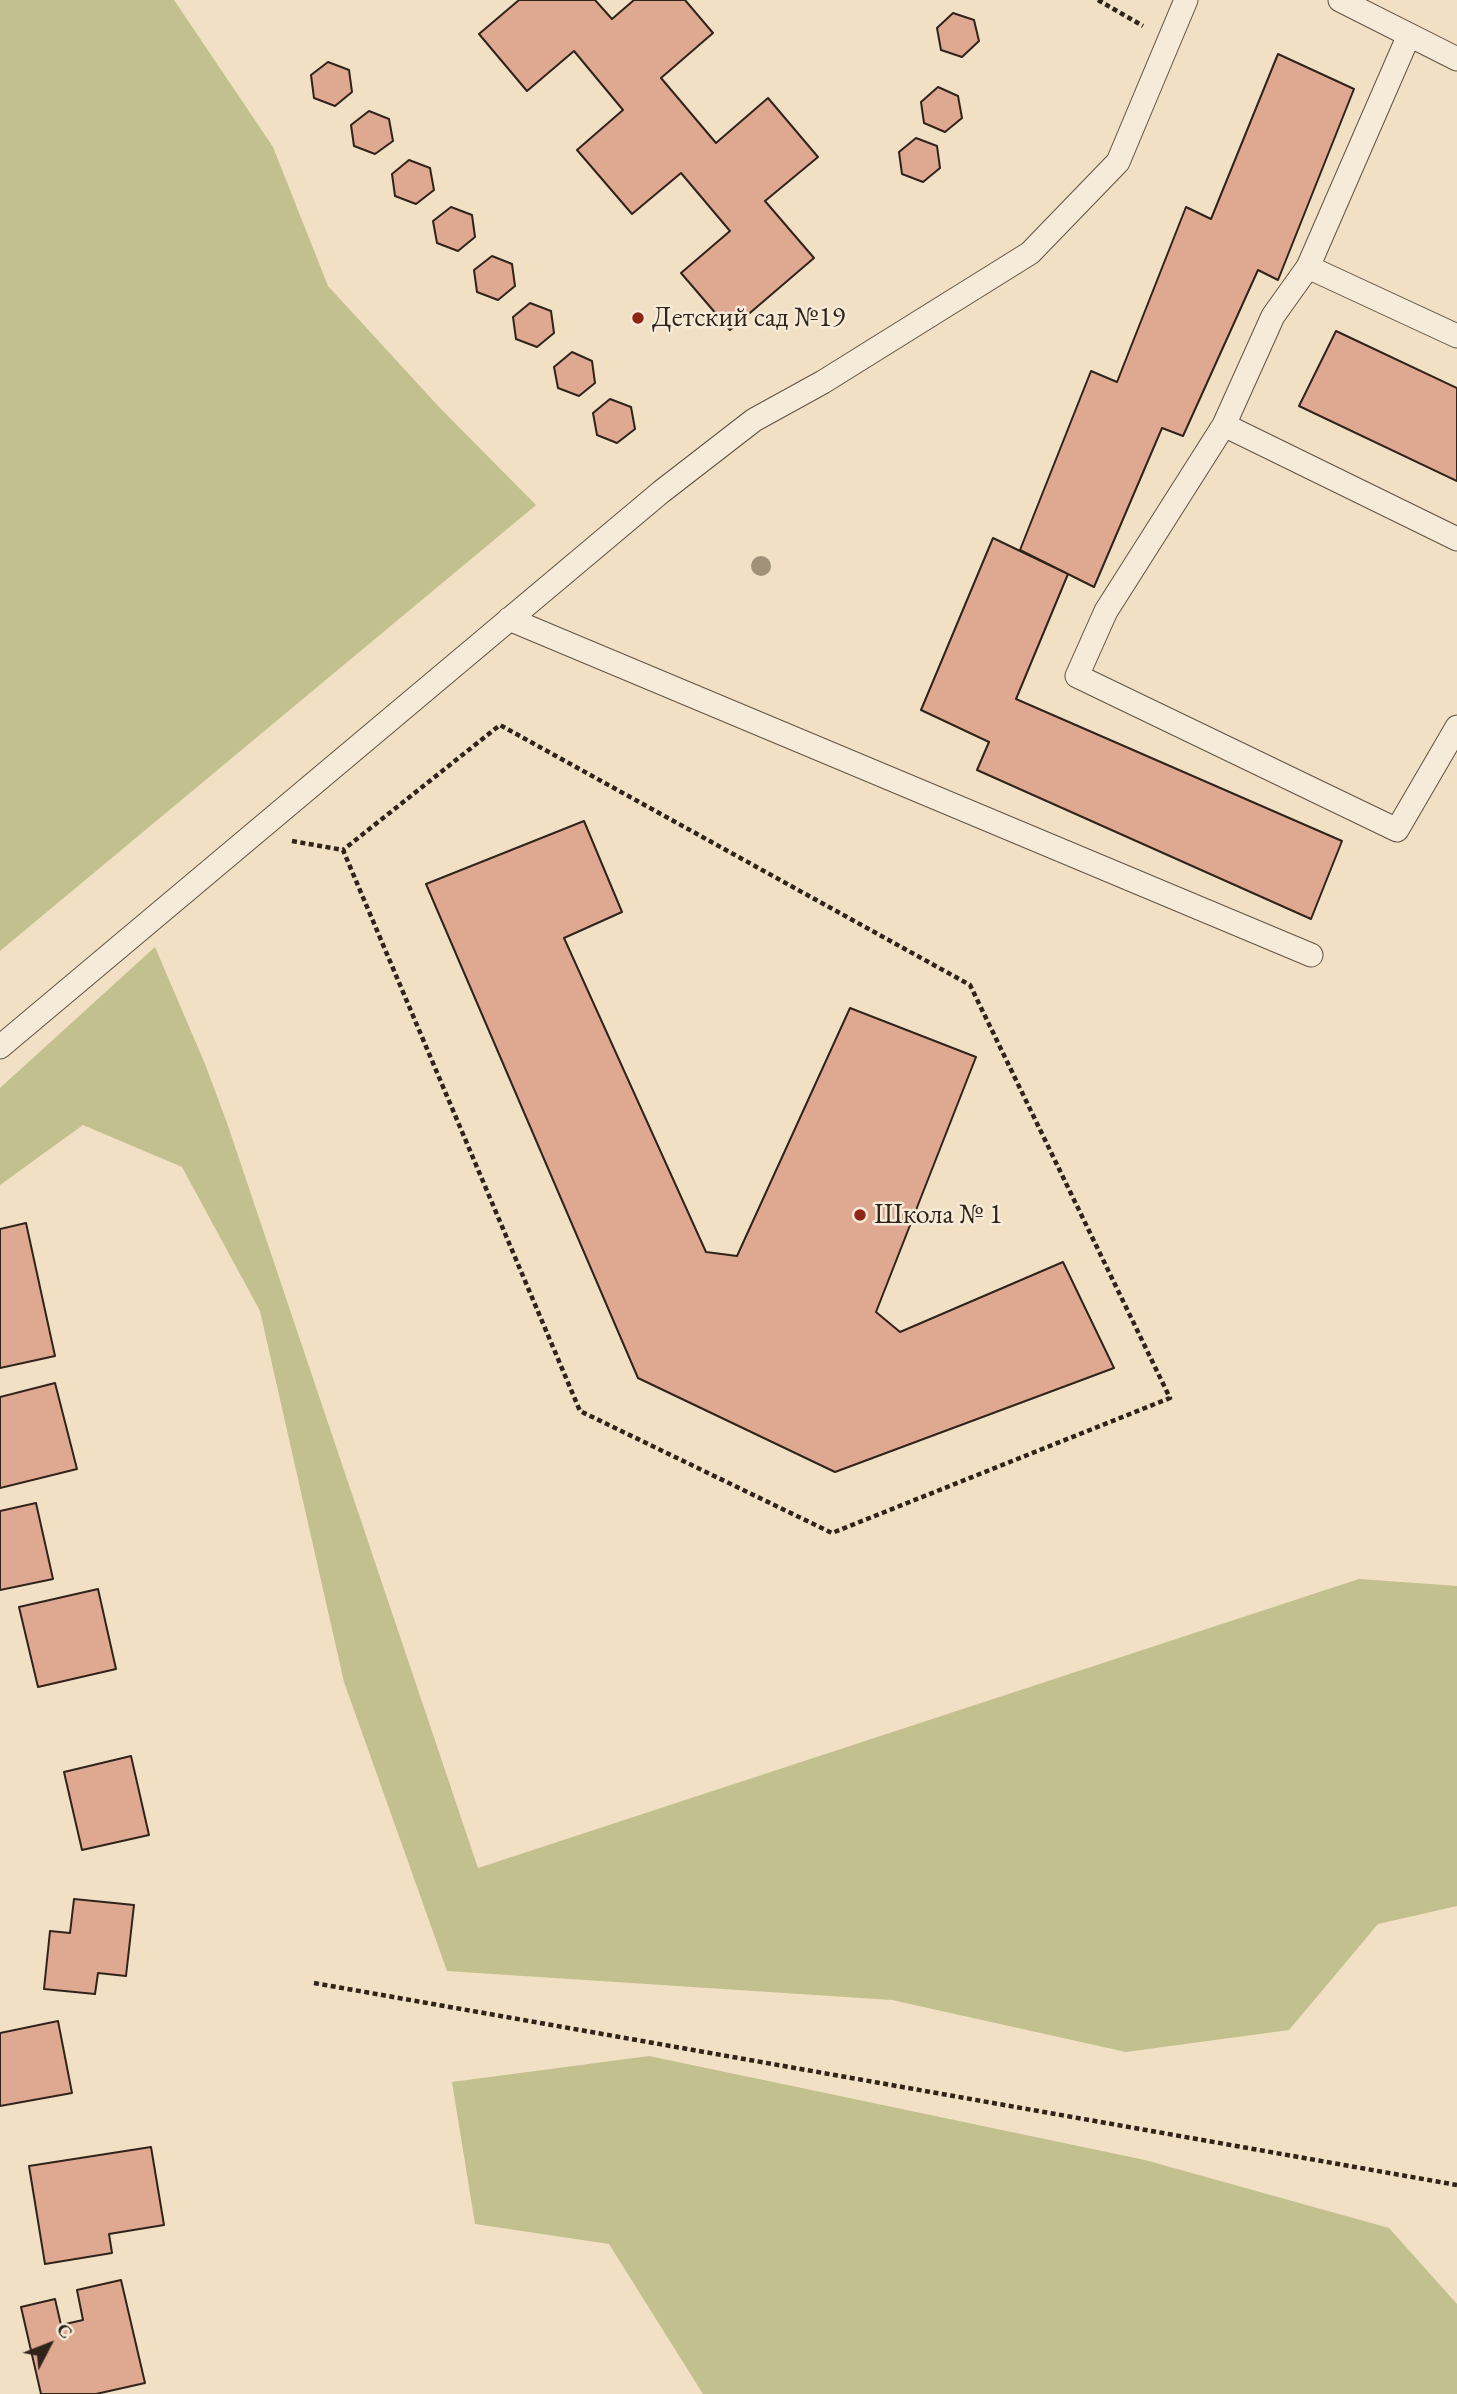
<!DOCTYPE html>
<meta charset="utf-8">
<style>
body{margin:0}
#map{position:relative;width:1457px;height:2394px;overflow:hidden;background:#f1e0c3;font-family:"EB Garamond",serif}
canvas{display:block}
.north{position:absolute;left:14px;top:2310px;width:70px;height:70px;-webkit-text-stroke:5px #f6ebd8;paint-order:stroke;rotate:48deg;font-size:19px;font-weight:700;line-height:28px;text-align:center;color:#30231a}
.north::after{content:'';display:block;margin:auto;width:24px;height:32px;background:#30231a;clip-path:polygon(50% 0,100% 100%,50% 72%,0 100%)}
</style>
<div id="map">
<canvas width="1457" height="2394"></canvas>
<div class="north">С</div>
</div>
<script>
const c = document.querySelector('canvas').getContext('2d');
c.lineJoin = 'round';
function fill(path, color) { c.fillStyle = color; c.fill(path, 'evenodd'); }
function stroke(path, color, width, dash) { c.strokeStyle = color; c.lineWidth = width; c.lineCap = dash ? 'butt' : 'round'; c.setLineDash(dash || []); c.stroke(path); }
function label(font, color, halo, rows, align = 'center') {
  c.font = font + ' "EB Garamond",serif'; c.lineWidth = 5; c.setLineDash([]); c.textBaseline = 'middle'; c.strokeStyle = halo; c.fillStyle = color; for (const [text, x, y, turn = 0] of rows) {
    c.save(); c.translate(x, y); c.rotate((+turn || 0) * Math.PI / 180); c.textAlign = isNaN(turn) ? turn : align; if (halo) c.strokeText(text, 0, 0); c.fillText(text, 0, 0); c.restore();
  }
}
fill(new Path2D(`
 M0 0H174L273 147 328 286 440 408 536 505 0 951Z
 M155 947 205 1064 227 1123 478 1868 1359 1579 1457 1586V1906L1378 1924 1289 2030 1126 2052 892 2000 447 1971 344 1682 260 1311 182 1167 83 1125 0 1185V1088Z
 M649 2056 1145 2160 1389 2228 1457 2304V2394H703L609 2244 475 2224 452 2082Z`), '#c2c08e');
const building = new Path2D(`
 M519 0H595L612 19 634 0H685L713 33 661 78 716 143 768 98 818 157 765 201 814 258 730 330 681 273 730 231 681 173 632 214 577 150 623 110 574 51 527 91 479 34Z
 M953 13 974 20 979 41 962 57 941 50 937 28Z
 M1278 54 1354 89 1278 280 1258 270 1183 436 1162 428 1094 587 1020 550 1091 371 1117 382 1186 207 1211 219Z
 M328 62 349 70 352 92 335 106 314 98 311 75Z
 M938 87 958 96 962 118 945 132 924 123 921 102Z
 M369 111 389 119 393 141 375 154 354 146 351 125Z
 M916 138 937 146 940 168 923 182 902 174 899 152Z
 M409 160 430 168 434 190 416 204 395 196 392 174Z
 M451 207 472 215 475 237 458 251 437 243 433 221Z
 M492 256 512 264 515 286 498 300 477 292 474 270Z
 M530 303 551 311 554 333 537 347 516 339 513 317Z
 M1336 331 1457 388V481L1299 406Z
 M572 352 592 361 595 383 579 396 558 388 554 367Z
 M610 399 631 407 635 429 617 443 597 435 593 413Z
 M993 538 1068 574 1016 699 1342 841 1311 919 977 770 989 742 921 710Z
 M584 821 622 912 564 938 706 1252 737 1256 850 1008 976 1057 876 1312 900 1332 1063 1262 1114 1368 835 1472 638 1378 426 884Z
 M26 1223 55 1356 0 1368V1229Z
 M55 1383 77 1469 0 1488V1397Z
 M36 1503 53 1579 0 1590V1511Z
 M98 1589 116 1669 38 1687 19 1607Z
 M131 1756 149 1835 82 1850 64 1772Z
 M74 1899 134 1905 126 1976 98 1973 95 1994 44 1989 50 1931 70 1933Z
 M58 2021 72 2093 0 2106V2033Z
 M151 2147 164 2225 109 2234 112 2253 45 2264 29 2166Z
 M121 2280 145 2383 96 2394H41L21 2307 55 2299 61 2325 83 2320 77 2290Z`);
fill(building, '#dfa991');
stroke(building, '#30231a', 2);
const service = new Path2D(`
 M1340 0 1457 59
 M1409 35 1308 267 1273 316 1224 425 1106 611 1077 676 1397 830 1457 727
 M1308 267 1457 336
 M1224 425 1457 539
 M509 619 1311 955
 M0 1047 661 492 754 420 823 382 1030 253 1118 162 1186 0`);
stroke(service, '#605244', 25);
stroke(new Path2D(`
 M1098 0 1143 26
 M292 841 343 850 580 1411 832 1533 1170 1398 970 985 500 725 343 850
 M314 1983 1457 2185`), '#30231a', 4.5, [5, 3.5]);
stroke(service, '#f6ebd8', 23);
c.fillStyle = '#9f9279';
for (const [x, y] of [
 [761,566]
]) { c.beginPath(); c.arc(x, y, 10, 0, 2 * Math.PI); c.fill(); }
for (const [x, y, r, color] of [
 [638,318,7,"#8f2418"],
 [860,1215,7,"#8f2418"]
]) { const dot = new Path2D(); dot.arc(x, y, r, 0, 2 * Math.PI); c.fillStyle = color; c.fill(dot); stroke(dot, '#f6ebd8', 2.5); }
label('28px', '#30231a', '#f6ebd8', [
 ["Детский сад №19",652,318],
 ["Школа № 1",874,1215]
], 'left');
</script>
